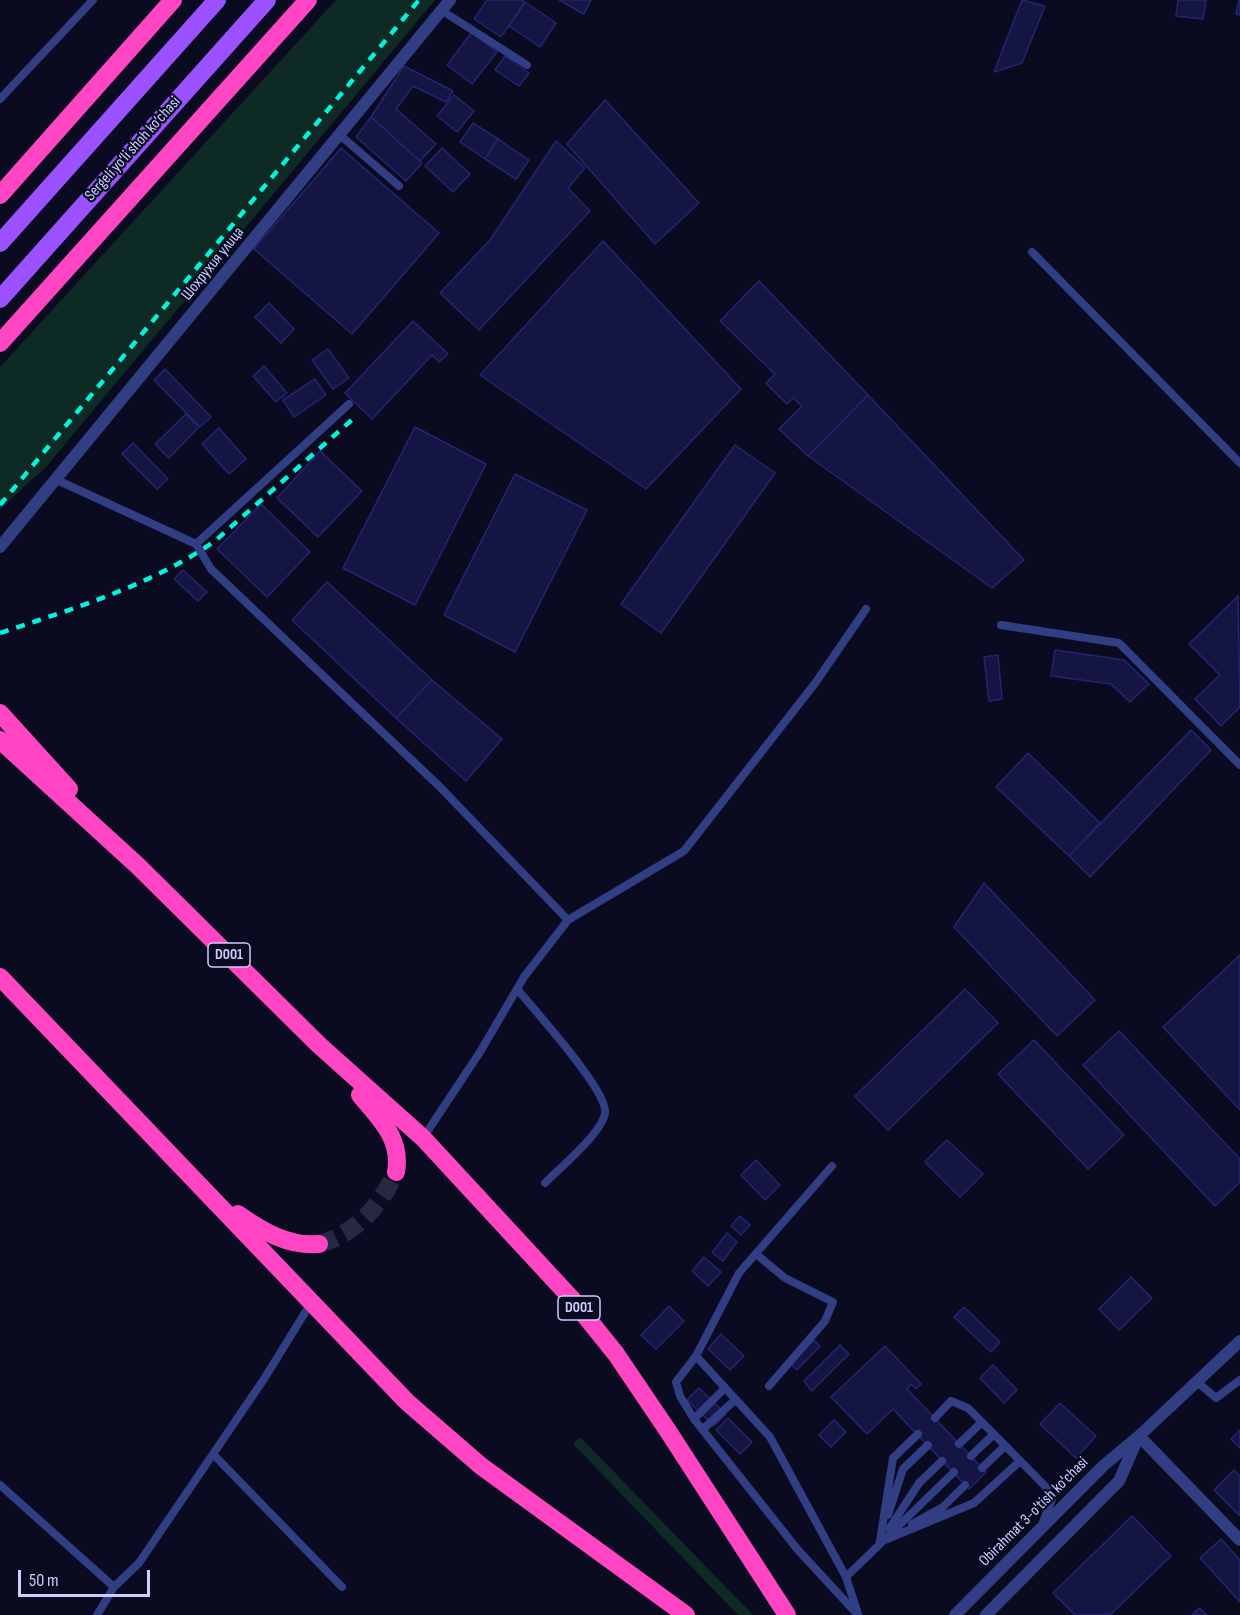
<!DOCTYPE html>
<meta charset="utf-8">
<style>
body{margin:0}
#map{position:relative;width:1240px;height:1615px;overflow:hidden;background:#0a0b20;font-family:"Sofia Sans Condensed",sans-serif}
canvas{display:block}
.scale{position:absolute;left:18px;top:1570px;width:132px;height:27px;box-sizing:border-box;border:3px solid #caceff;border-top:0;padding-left:8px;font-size:18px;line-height:21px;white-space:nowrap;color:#caceff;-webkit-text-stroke:4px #0a0b20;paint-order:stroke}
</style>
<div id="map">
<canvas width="1240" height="1615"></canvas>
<div class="scale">50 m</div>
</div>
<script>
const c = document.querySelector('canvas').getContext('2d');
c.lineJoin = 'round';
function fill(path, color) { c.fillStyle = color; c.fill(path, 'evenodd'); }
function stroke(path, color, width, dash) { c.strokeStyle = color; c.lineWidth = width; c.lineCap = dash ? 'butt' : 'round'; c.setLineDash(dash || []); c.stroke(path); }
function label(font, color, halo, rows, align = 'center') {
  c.font = font + ' "Sofia Sans Condensed",sans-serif'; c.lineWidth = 4.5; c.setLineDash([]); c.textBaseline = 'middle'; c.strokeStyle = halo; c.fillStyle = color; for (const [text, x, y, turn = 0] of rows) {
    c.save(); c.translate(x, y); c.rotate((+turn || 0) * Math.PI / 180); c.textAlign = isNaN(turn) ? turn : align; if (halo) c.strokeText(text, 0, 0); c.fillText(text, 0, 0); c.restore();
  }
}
fill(new Path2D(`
 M336 0H435L46 467 0 509V367Z
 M579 1438 582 1439 753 1615H738L575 1446 574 1442Z`), '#0d2b24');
const building = new Path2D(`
 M487 0H521L525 2 501 37 474 19Z
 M559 0H591L584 14Z
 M1022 0 1045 6 1022 63 994 72Z
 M1178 0H1206L1203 19 1176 16Z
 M1239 0H1240V15L1236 14Z
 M525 2 556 23 540 47 509 26Z
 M472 32 497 52 472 84 447 65Z
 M505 56 529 73 519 86 495 70Z
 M404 66 453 91 446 102 413 86 396 109 436 144 420 161 371 117Z
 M454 95 474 111 457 132 437 116Z
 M605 100 699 203 655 244 567 144Z
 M371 117 422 163 406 181 356 137Z
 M473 123 498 139 485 159 460 142Z
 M498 139 529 160 516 179 485 159Z
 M556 141 585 168 568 188 590 211 479 330 440 293 490 240Z
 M341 148 439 233 352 334 254 249Z
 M442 148 470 174 453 192 425 166Z
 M603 241 741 389 646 489 480 375Z
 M759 281 868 395 808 456 779 429 802 406 793 398 787 404 766 383 775 374 720 321Z
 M269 303 294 329 281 343 255 317Z
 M413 321 448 354 439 362 432 355 372 419 345 393Z
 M328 349 349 378 333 389 312 360Z
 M264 366 287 393 276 402 253 376Z
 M165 369 211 417 200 427 154 380Z
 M315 379 326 395 294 417 283 400Z
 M868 395 1024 560 992 588 808 456Z
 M186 414 199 427 169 458 155 444Z
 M415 427 486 464 415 605 343 568Z
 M219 428 246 459 229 474 202 444Z
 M133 443 168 479 157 489 122 454Z
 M735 445 775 473 661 633 621 604Z
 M320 451 362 491 318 537 277 498Z
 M515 474 587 510 515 652 444 615Z
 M261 504 310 552 267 597 217 549Z
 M183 570 207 592 198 601 174 579Z
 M327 582 432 680 396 718 292 620Z
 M1238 596 1240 707 1221 726 1195 699 1220 675 1189 644Z
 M1055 650 1124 660 1149 684 1130 702 1111 684 1051 676Z
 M998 655 1002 699 989 701 984 657Z
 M432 680 502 739 466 781 396 718Z
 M1191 730 1211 750 1090 877 1069 856Z
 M1028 753 1100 823 1069 856 996 787Z
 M984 883 1095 1000 1057 1036 954 927Z
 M1240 955V1110L1163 1027Z
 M965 989 998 1023 888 1130 855 1096Z
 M1119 1031 1240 1159V1182L1215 1206 1083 1065Z
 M1034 1040 1124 1135 1088 1169 998 1074Z
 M947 1140 983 1174 960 1197 925 1162Z
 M756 1160 780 1185 765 1200 741 1175Z
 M740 1216 750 1225 741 1235 731 1226Z
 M727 1233 737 1242 723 1261 712 1253Z
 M704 1257 721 1272 708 1286 692 1271Z
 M1131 1277 1152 1298 1119 1330 1099 1309Z
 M669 1306 684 1321 656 1349 641 1335Z
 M964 1307 1000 1342 991 1352 954 1317Z
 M721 1334 744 1356 730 1370 708 1349Z
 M814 1340 820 1346 797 1370 791 1364Z
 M840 1345 849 1354 812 1391 804 1381Z
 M885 1346 921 1384 916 1389 911 1384 907 1389 986 1472 969 1489 893 1409 867 1434 831 1397Z
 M993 1365 1017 1390 1004 1403 980 1378Z
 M699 1388 726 1414 714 1426 687 1400Z
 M1060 1403 1096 1436 1076 1458 1040 1424Z
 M728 1418 752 1442 740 1454 716 1430Z
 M834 1420 846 1432 831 1447 819 1435Z
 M1240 1430V1448L1231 1439Z
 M1234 1470 1240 1476V1516L1214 1490Z
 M1132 1516 1171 1556 1110 1615H1075L1053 1593Z
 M1221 1539 1240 1560V1602L1200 1558Z
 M1199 1608 1207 1615H1192Z`);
fill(building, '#151543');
stroke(building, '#242571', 1.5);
stroke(new Path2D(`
 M319 1244C356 1234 380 1206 396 1172`), '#272841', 18, [18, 9]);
stroke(new Path2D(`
 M441 10 527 65
 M0 99 93 0
 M341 136 399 186
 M1032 252 1240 463
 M57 480 196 544 211 569 440 787 568 920
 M196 544 349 404
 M1001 625 1119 643 1240 765
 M518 990C534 1010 609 1092 605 1113 602 1133 560 1168 545 1183
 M423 1138 480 1052 524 977 568 920 684 851 816 682 866 609
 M756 1254 785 1278 833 1302 825 1321 769 1386
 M696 1356 739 1273 832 1166
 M1196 1381 1216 1398 1240 1380
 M935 1418 951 1401 968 1408 1045 1486 1052 1499 1043 1522
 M694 1419 725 1388
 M703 1429 735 1400
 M959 1444 982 1422
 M213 1454 342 1587
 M971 1456 994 1434
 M982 1468 1005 1446
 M0 1485 114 1587
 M888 1515 903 1469 928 1445
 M912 1524 943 1507 965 1485
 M889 1529 919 1483 942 1461
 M880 1541 893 1458 918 1434
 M880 1542 974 1503 1020 1461
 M846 1577 954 1472
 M858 1614 846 1577 770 1437 696 1356 676 1382 680 1396 694 1419 798 1550 858 1615
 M97 1615 114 1587 139 1563 264 1379 311 1303`), '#313e84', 8);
stroke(new Path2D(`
 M0 547 450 0
 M1139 1436 1240 1540
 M955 1615 1103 1466 1139 1436 1240 1341
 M986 1615 1119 1481 1137 1440`), '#313e84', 12);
stroke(new Path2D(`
 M0 243 217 0
 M0 299 267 0`), '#9b51ff', 18);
stroke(new Path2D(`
 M0 195 173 0
 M0 343 308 0
 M0 713 69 789
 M0 740 138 866 319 1045 423 1138 571 1298 616 1354 668 1431 787 1615
 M0 977 407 1402 481 1466 686 1615
 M360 1095C380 1119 402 1139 396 1172
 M238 1214C262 1231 289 1247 319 1244`), '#ff45c3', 18);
stroke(new Path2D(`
 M0 505 419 0
 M0 633C75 608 150 586 215 541L354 418`), '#00f5dc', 4.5, [9, 8]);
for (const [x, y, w] of [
 [229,955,42],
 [579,1308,42]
]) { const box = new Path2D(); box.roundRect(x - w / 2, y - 12, w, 24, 4.5); c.fillStyle = '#0a0b20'; c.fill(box); stroke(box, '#caceff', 1.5); }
label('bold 15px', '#caceff', null, [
 ["D001",229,955],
 ["D001",579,1308]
]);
label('16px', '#caceff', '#0a0b20', [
 ["Sergeli yo‘li shoh ko‘chasi",133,149,-48],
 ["Шохрухия улица",213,264,-51],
 ["Obirahmat 3-o'tish ko'chasi",1034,1512,-45]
]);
</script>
